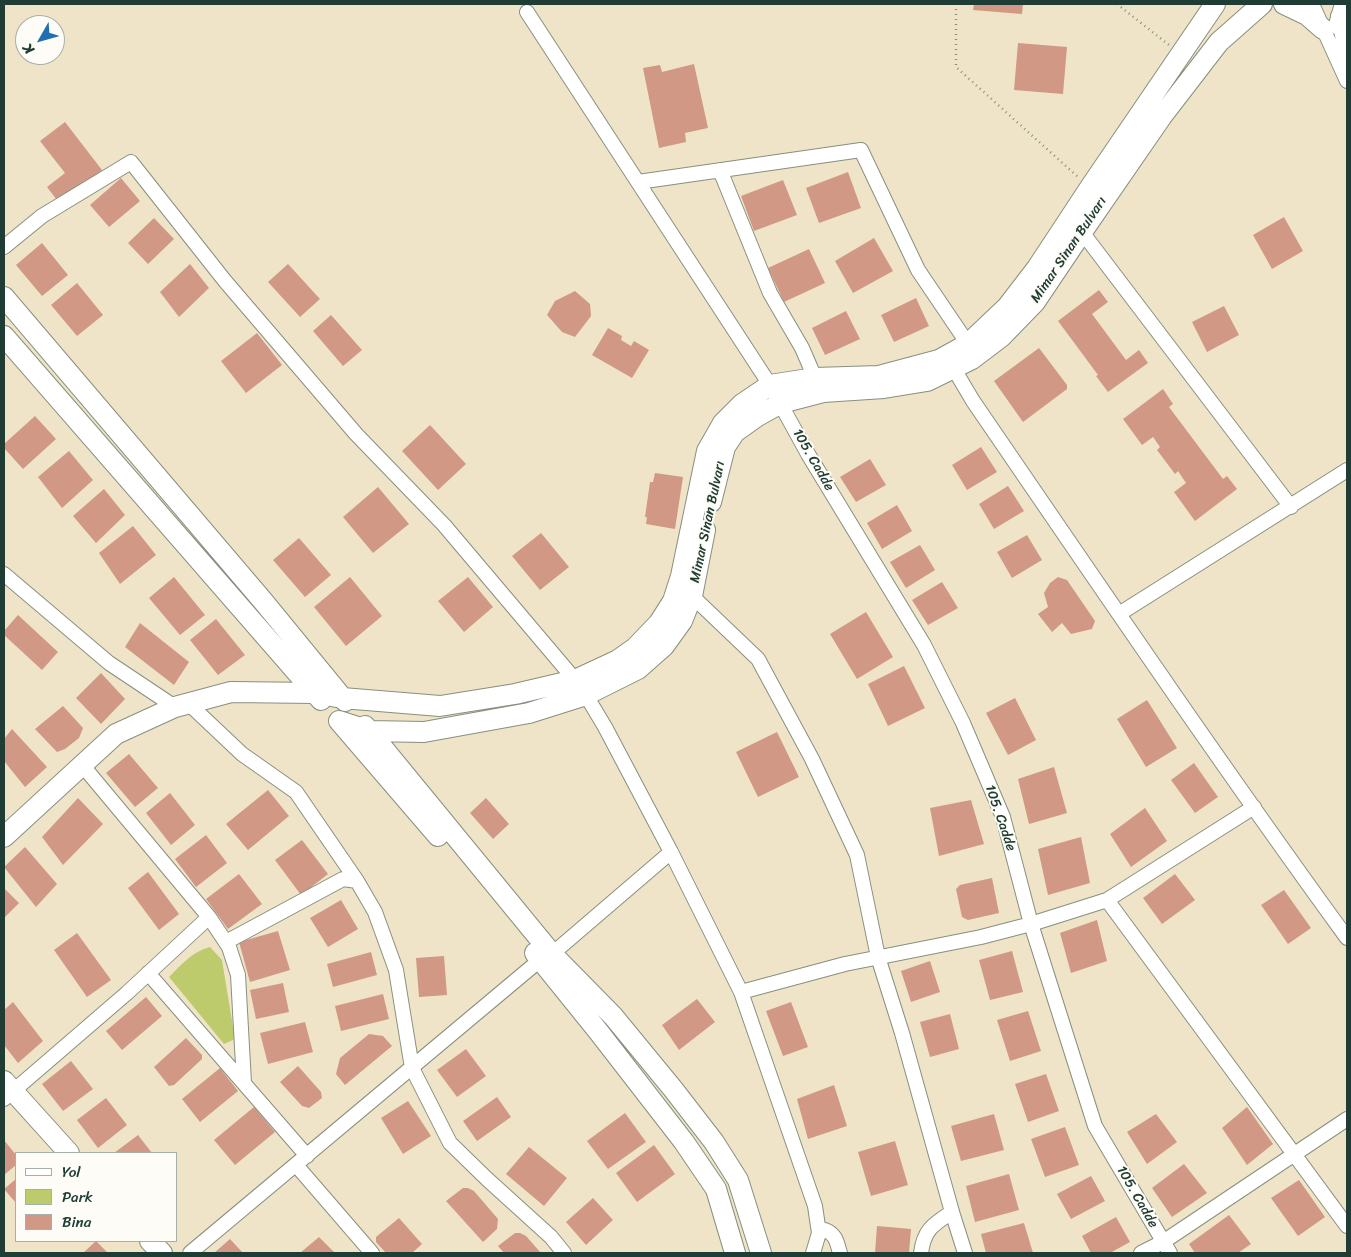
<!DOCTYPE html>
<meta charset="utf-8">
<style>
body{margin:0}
#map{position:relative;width:1351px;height:1257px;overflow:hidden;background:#efe4c8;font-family:Sriracha,sans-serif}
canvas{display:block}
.frame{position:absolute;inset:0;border:5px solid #1f3d34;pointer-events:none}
.legend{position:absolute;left:15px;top:1152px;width:162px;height:90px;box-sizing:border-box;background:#fdfcf7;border:1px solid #a4b0a9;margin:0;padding:6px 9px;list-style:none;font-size:15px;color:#1f3d34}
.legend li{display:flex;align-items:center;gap:10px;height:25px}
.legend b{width:25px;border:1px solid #a4b0a9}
.north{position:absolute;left:15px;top:15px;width:50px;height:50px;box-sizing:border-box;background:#fdfcf7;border:1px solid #a4b0a9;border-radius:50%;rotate:232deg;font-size:14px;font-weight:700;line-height:20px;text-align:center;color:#1f3d34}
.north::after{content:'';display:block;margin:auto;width:18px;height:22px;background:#1f6fb2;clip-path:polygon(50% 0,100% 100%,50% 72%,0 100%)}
</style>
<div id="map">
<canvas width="1351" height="1257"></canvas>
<div class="frame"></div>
<ul class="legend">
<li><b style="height:6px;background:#fff"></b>Yol</li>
<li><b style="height:14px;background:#becb6d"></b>Park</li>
<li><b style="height:14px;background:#d19885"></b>Bina</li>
</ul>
<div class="north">K</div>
</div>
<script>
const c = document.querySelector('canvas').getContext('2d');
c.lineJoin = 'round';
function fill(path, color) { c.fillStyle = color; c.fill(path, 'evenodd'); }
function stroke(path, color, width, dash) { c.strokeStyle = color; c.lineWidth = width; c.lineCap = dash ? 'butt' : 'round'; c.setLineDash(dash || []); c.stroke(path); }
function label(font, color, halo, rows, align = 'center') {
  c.font = font + ' Sriracha,sans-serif'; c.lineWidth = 4; c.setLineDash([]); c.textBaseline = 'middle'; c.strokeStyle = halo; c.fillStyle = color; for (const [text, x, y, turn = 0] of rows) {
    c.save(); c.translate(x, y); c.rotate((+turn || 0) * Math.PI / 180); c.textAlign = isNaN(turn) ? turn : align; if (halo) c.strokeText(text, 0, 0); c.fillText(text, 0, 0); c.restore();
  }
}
fill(new Path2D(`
 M210 947 222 960 235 1039 224 1044 169 977C181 965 193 951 210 947Z`), '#becb6d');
fill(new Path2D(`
 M974 4H1023L1022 14 973 10Z
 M1018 43 1067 47 1063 94 1014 90Z
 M694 64 708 128 685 133 686 142 659 148 643 68 660 65 662 72Z
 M65 122 102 170 60 204 47 187 65 173 40 141Z
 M848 172 861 208 819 223 806 188Z
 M121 178 140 201 109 227 90 205Z
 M783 180 797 215 754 231 741 196Z
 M1284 217 1303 251 1272 269 1253 235Z
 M154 218 174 239 148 264 128 243Z
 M874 238 893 271 853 293 835 261Z
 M42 243 68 275 42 296 16 265Z
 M809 249 825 283 784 302 768 268Z
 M190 264 209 288 179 317 160 292Z
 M288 264 320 299 300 317 268 282Z
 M77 283 103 315 77 336 51 305Z
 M1099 290 1108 302 1092 314 1126 360 1139 350 1148 363 1108 392 1096 376 1098 375 1058 321Z
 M575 291 590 304 591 316 575 337 562 332 547 315 555 301Z
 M916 298 929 326 894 342 881 315Z
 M1224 306 1239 335 1207 352 1192 322Z
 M846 311 860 339 825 355 812 328Z
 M331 315 362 350 343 366 313 331Z
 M608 328 622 336 621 340 631 346 634 341 649 350 632 378 592 355Z
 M257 333 282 365 246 393 221 361Z
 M1039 348 1067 385V389L1023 422 994 381Z
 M1163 389 1173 404 1169 407 1223 479 1227 476 1237 489 1195 521 1174 492 1186 483 1178 471 1175 474 1157 450 1160 447 1153 437 1142 445 1123 419Z
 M35 416 56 439 23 469 4 448V444Z
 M430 425 466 464 438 490 402 451Z
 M981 447 997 472 967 490 952 465Z
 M69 451 93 480 62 508 38 477Z
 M870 459 886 485 856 502 840 477Z
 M655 473 683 477 675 529 646 524 647 517H645L650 482H653Z
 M1008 486 1024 511 994 529 979 504Z
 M378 487 409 524 373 553 343 517Z
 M104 489 125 515 96 543 73 516Z
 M897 505 912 531 882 549 867 523Z
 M133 526 156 555 120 584 99 553Z
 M541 533 569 567 540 590 512 556Z
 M1027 535 1042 560 1012 578 997 552Z
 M299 538 331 575 305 597 273 560Z
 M920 545 935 570 906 588 890 562Z
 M174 577 205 615 180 635 149 598Z
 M350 577 382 616 346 646 314 607Z
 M468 577 493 607 464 632 438 601Z
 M1058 577 1067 580 1095 621 1092 629 1071 634 1062 623 1052 632 1038 614 1048 607 1044 593 1050 583Z
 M942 582 958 608 928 625 912 600Z
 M866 612 893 657 857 679 830 634Z
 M18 615 58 652 42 670 4 635V631Z
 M216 619 245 655 218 675 190 640Z
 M140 623 189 662 174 685 125 647Z
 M904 666 925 708 888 726 868 684Z
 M101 673 125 699 101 724 76 698Z
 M1015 698 1036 740 1008 755 986 713Z
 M1147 700 1177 748 1146 767 1117 719Z
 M63 706 83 728 79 738 65 749 57 752 35 729Z
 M12 729 47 767 25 787 4 761V739Z
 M777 732 799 777 758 797 736 752Z
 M129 754 158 788 135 807 106 773Z
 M1194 763 1218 797 1195 813 1171 780Z
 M1054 767 1067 813 1029 824 1018 779Z
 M268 790 289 816 248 850 226 824Z
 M170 793 195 825 171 845 146 813Z
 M78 798 103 824 63 865 42 837Z
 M486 798 509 824 493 839 470 813Z
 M971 800 984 844 939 856 930 808Z
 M1145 808 1167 841 1131 867 1110 834Z
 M206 835 227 863 196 887 175 859Z
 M1081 837 1090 883 1048 895 1038 849Z
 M302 840 328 874 301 895 275 860Z
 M25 847 57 884 36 907 4 867Z
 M148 872 179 914 159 930 128 888Z
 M239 874 262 904 228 929 206 899Z
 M1175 874 1195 900 1162 924 1143 898Z
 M992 878 999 913 968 920 962 917 956 889 960 885Z
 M4 888 19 903 4 918Z
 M1284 890 1311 928 1288 944 1261 905Z
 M341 900 358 929 328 947 310 918Z
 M1097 920 1107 961 1071 973 1060 933Z
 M278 931 290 970 250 982 239 942Z
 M77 933 111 980 87 997 54 950Z
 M1012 951 1023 992 990 1000 979 960Z
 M371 952 377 975 333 987 327 964Z
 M444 956 447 995 419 997 416 958Z
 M930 961 940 992 911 1002 901 971Z
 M283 983 289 1012 256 1019 250 990Z
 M383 994 389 1019 341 1031 335 1006Z
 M146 997 162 1016 122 1050 106 1031Z
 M697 999 715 1022 679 1050 662 1025Z
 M13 1002 43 1041 18 1063 4 1045V1010Z
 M791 1002 808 1047 783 1056 766 1011Z
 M1028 1011 1041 1051 1010 1061 997 1020Z
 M950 1014 959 1049 930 1057 920 1022Z
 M305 1022 313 1052 268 1064 260 1033Z
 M369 1034 383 1036 392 1046 345 1085 336 1074 340 1058Z
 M186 1038 202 1055V1059L174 1085 169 1086 154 1067Z
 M466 1049 486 1076 457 1097 437 1070Z
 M71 1061 93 1089 63 1111 42 1084Z
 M298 1066 321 1092 322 1098 309 1108 302 1106 280 1082Z
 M220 1068 238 1091 200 1122 182 1099Z
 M1046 1074 1059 1111 1028 1122 1015 1084Z
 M834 1085 847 1126 808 1139 797 1099Z
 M497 1097 511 1117 477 1141 463 1121Z
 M106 1098 127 1125 98 1148 77 1120Z
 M408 1101 431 1136 403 1154 381 1118Z
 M254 1107 275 1132 235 1165 214 1140Z
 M1247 1107 1273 1144 1247 1165 1222 1128Z
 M625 1113 646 1142 608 1169 587 1141Z
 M994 1114 1004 1150 961 1161 951 1126Z
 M1156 1114 1177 1142 1147 1164 1127 1132Z
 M1065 1127 1079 1165 1045 1177 1031 1139Z
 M138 1135 152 1153H114Z
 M4 1140 16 1155V1165L4 1175Z
 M895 1141 908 1185 871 1196 858 1152Z
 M654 1145 675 1174 637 1202 616 1173Z
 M529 1147 567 1178 544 1206 506 1174Z
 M1184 1164 1207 1193 1172 1217 1152 1188Z
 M1009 1174 1019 1210 975 1222 966 1186Z
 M1091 1176 1105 1201 1071 1219 1057 1194Z
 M16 1179V1203L4 1189Z
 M1299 1180 1325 1217 1298 1236 1271 1198Z
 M463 1188H468L474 1191 498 1219 497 1229 483 1242 446 1201Z
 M593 1198 613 1220 586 1245 566 1222Z
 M1229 1215 1251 1244 1238 1253H1195L1189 1244Z
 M1116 1217 1130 1242 1110 1253H1091L1082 1236Z
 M399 1218 422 1244 412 1253H386L376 1242V1237Z
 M1024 1223 1033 1253H986L981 1234Z
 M877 1226 911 1229 909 1253H875Z
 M515 1233H520L526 1236 541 1253H504L498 1246Z
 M319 1237 335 1253H300Z
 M230 1239 243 1253H214Z
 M96 1241 108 1253H83Z`), '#d19885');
const street = new Path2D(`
 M1312 4 1347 81
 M527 12 770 385 808 454 924 645 963 723 1003 817 1031 924 1095 1126 1170 1253
 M1338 16 1347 59
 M720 170 770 293 802 348 815 378
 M638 182 861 150 918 270 968 344
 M1082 232 1291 507
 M4 247 42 216 131 162 225 281 356 434 444 525 581 687 605 727 671 852 741 992 815 1206 819 1233
 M954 369 973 401C1096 581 1219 762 1347 938
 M4 574 109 663 175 707
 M692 596 758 659 812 759 857 855 878 957 902 1033 952 1212 965 1253
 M1119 614 1347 470
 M188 703 242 754 296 792 357 881
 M83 766 209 917 229 947 238 975 244 1083
 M1107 900 1347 1226
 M226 942 343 879 357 881 375 912 396 970 412 1068 450 1143 487 1179 551 1237 564 1253
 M148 973 307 1156
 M741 992 845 964 981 937 1031 924 1107 900 1254 807
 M4 1099 127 993 209 917
 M296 1165 372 1253
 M190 1253 540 960 552 954 671 852
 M813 1253 819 1233 825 1230C836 1234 837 1243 840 1253
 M921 1253C924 1229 934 1224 952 1212
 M1141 1253 1163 1242 1347 1119`);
const secondary = new Path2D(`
 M1284 4 1307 15 1323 29
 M1339 25 1345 4
 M4 297 263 601 345 701
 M4 336 321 700
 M711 502 725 447 735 432 756 417 781 403 823 392 884 388 927 381 972 359 1001 337 1035 302 1082 232 1162 116 1219 42 1262 4
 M339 721 370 731 424 732 529 713 586 695 638 669 664 646 682 621 692 596 705 530
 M340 722 438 836
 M365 726 552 954 613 1016 673 1089 714 1142 738 1180 761 1253
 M4 837 116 734 175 707 231 692 315 693 342 698 440 706 515 694 575 680 618 660 635 648 659 623 673 601 681 576 707 451 723 423 742 404 770 385 815 378 879 376 939 360 968 344 1007 307 1037 268 1091 186 1215 4
 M535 953 598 1031 684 1142 716 1189 735 1253
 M4 1081 69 1153
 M150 1241 162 1253`);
stroke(street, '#87907e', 16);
stroke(secondary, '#87907e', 22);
stroke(new Path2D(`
 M956 4V67L1078 177
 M1117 4 1169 45`), '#87907e', 2.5, [1, 4]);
stroke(street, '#fff', 14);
stroke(secondary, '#fff', 20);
label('14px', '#1f3d34', '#fdfcf7', [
 ["Mimar Sinan Bulvarı",1069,250,-56],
 ["105. Cadde",813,460,60],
 ["Mimar Sinan Bulvarı",708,522,-78],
 ["105. Cadde",1000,818,71],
 ["105. Cadde",1137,1197,60]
]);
</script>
